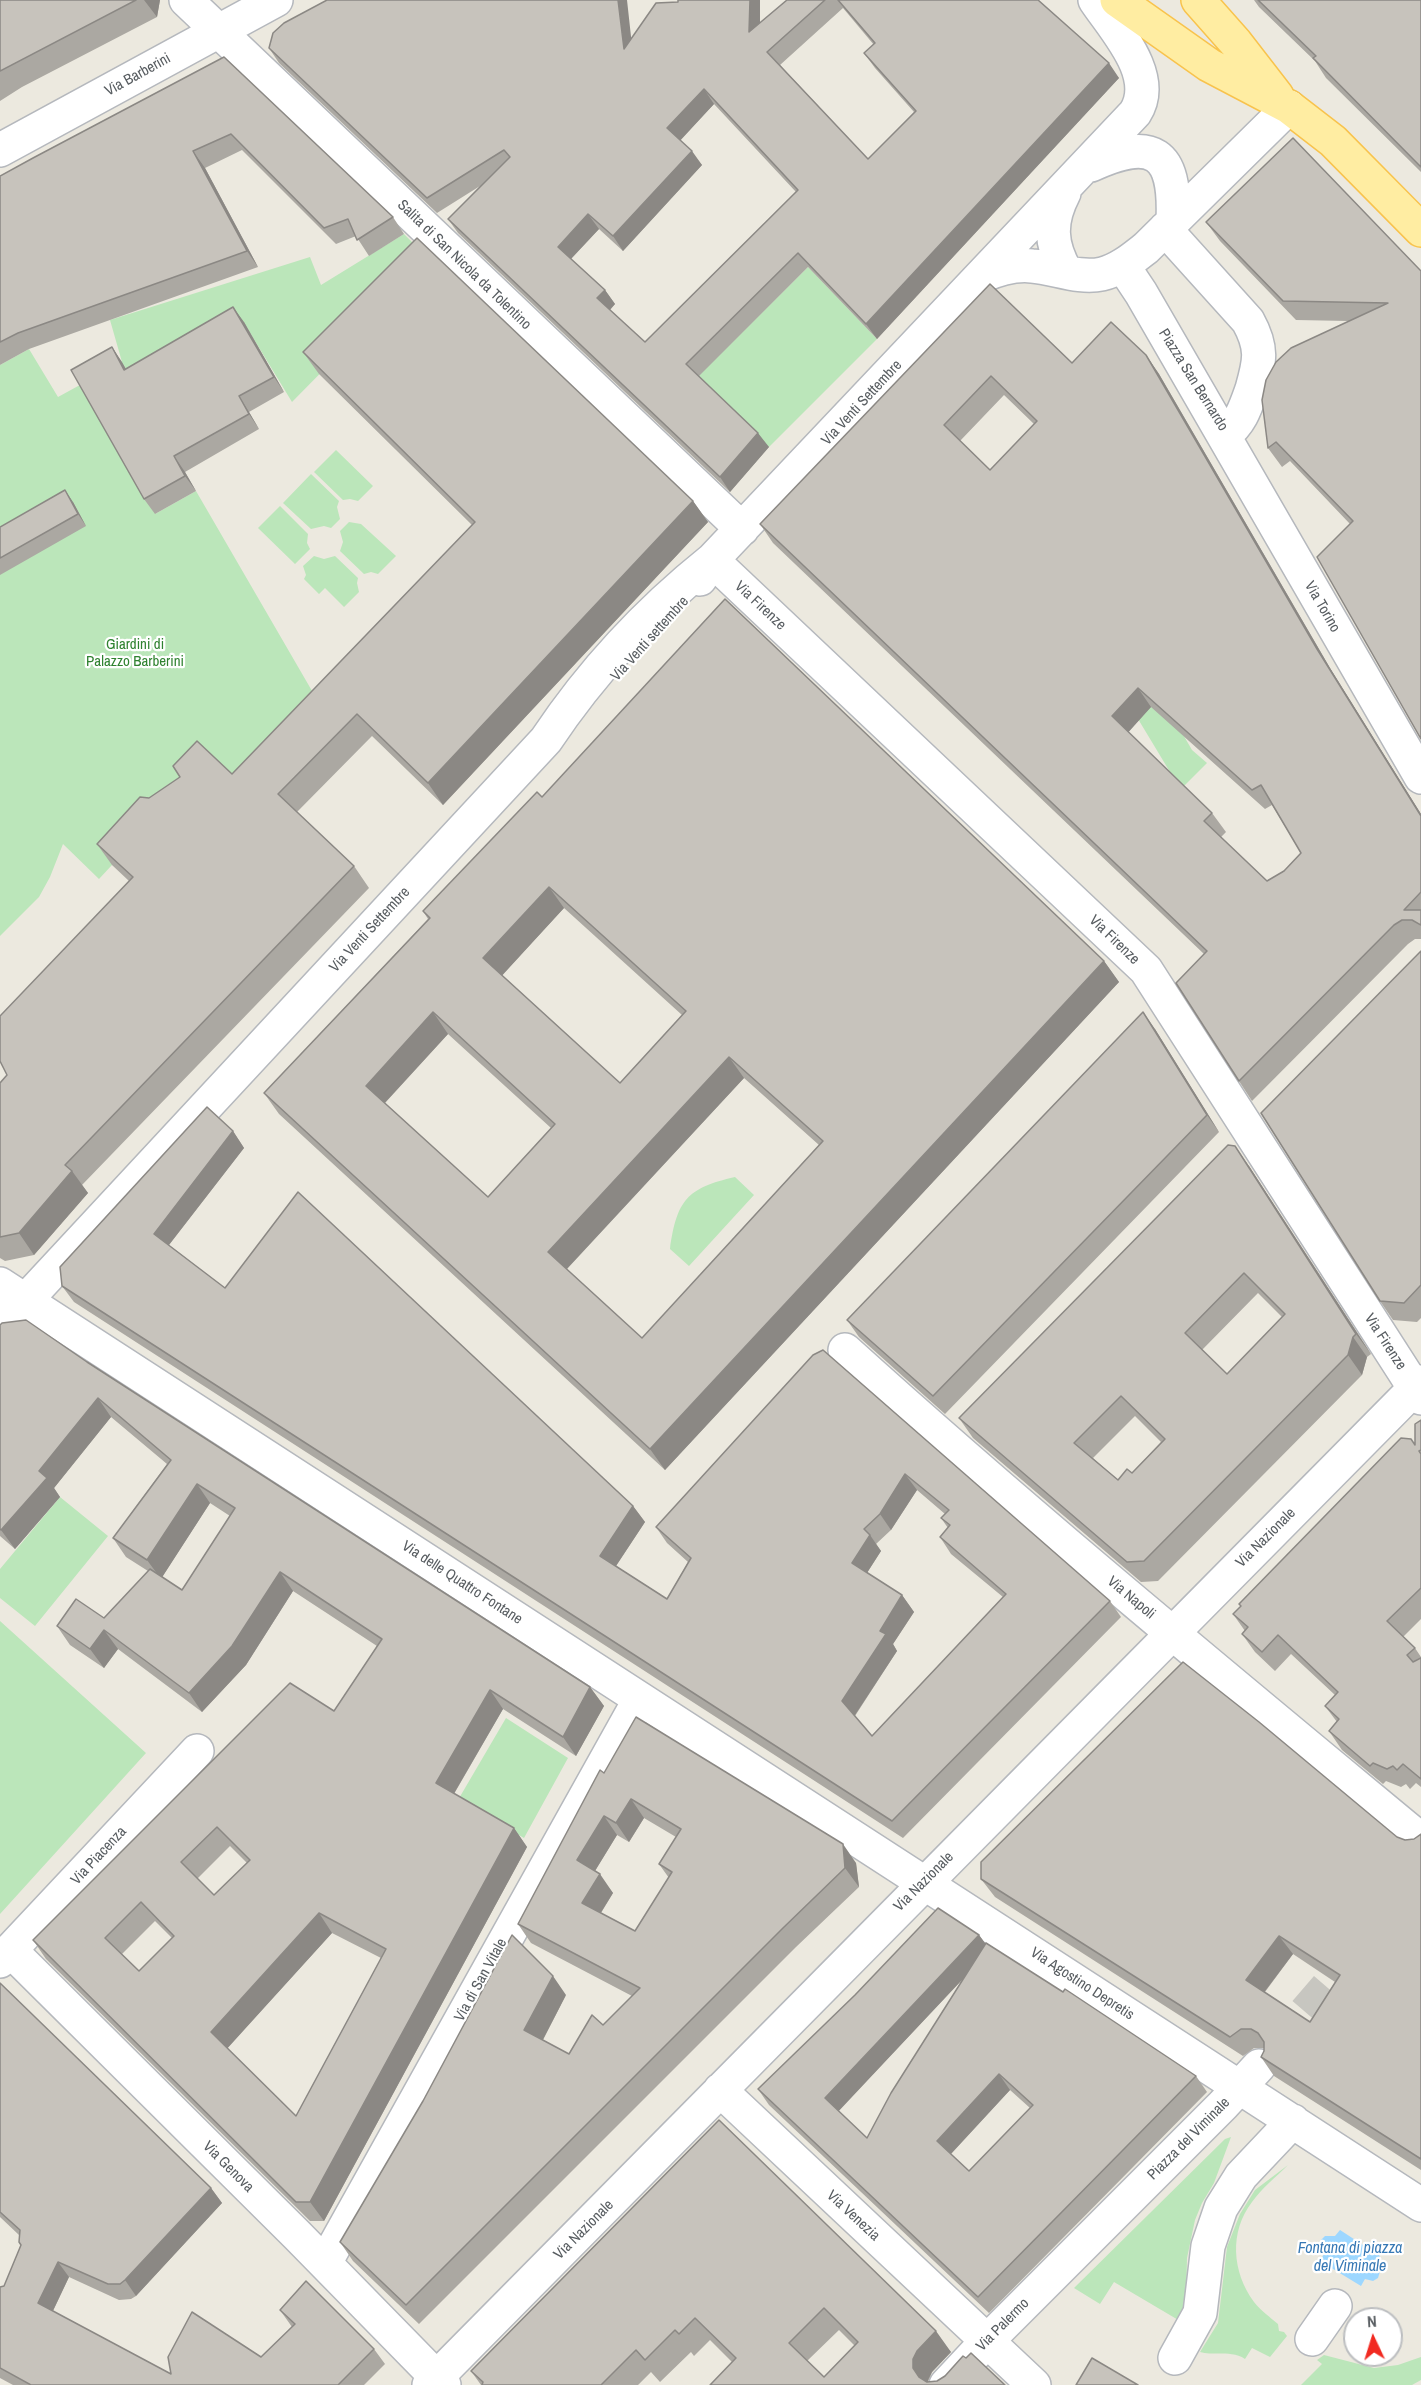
<!DOCTYPE html>
<style>
body{margin:0}
#map{position:relative;width:1421px;height:2385px;overflow:hidden;background:#ece9df;font-family:"Archivo Narrow",sans-serif}
canvas{display:block}
.north{position:absolute;left:1343px;top:2307px;width:60px;height:60px;box-sizing:border-box;background:#fff;border:2px solid #bcbec0;border-radius:50%;rotate:356deg;font-size:16px;font-weight:700;line-height:24px;text-align:center;color:#585d61}
.north::after{content:'';display:block;margin:auto;width:21px;height:27px;background:#f12a21;clip-path:polygon(50% 0,100% 100%,50% 72%,0 100%)}
</style>
<div id="map">
<canvas width="1421" height="2385"></canvas>
<div class="north">N</div>
</div>
<script>
const c = document.querySelector('canvas').getContext('2d');
c.lineJoin = 'round';
function fill(path, color) { c.fillStyle = color; c.fill(path, 'evenodd'); }
function stroke(path, color, width, dash) { c.strokeStyle = color; c.lineWidth = width; c.lineCap = dash ? 'butt' : 'round'; c.setLineDash(dash || []); c.stroke(path); }
function label(font, color, halo, rows, align = 'center') {
  c.font = font + ' "Archivo Narrow",sans-serif'; c.lineWidth = 4.5; c.setLineDash([]); c.textBaseline = 'middle'; c.strokeStyle = halo; c.fillStyle = color; for (const [text, x, y, turn = 0] of rows) {
    c.save(); c.translate(x, y); c.rotate((+turn || 0) * Math.PI / 180); c.textAlign = isNaN(turn) ? turn : align; if (halo) c.strokeText(text, 0, 0); c.fillText(text, 0, 0); c.restore();
  }
}
fill(new Path2D(`
 M404 234 431 261 292 402 244 323 155 514 196 491 326 715 112 865 99 879 63 844 50 877 39 897 0 936V365L29 349 58 397 122 362 110 320 310 257 321 285Z
 M808 267 877 339 769 447 696 378Z
 M336 450 373 486 358 501 350 499 343 500 314 472Z
 M311 474 339 501 337 507 340 519 331 528 324 526 311 529 283 503Z
 M280 506 308 534 307 543 310 549 295 564 258 528Z
 M349 522 361 524 396 556 378 574 371 572 364 574 340 551 343 542 340 531Z
 M314 556 324 559 335 556 358 578 357 583 359 592 344 607 325 588 319 594 304 579 306 575 303 566Z
 M1159 693 1192 750 1207 763 1184 786 1170 772 1132 709Z
 M735 1177 754 1195 689 1266 670 1249C677 1200 687 1188 735 1177Z
 M60 1497 108 1536 35 1626 0 1598V1569Z
 M0 1621 146 1753 0 1914Z
 M506 1718 568 1758 524 1838 458 1800Z
 M1231 2137 1214 2183 1202 2203 1195 2220 1187 2258 1186 2304 1180 2321 1114 2282 1100 2304 1074 2288 1225 2139Z
 M1288 2165C1276 2177 1262 2188 1252 2202 1229 2232 1232 2272 1254 2302 1261 2311 1270 2317 1278 2324L1279 2331 1284 2332 1287 2336 1270 2357 1252 2348 1245 2359C1231 2350 1215 2356 1200 2352L1218 2323 1227 2247 1240 2214 1255 2190Z
 M1324 2355 1374 2368 1398 2365 1421 2357V2380L1412 2385H1301L1322 2364 1317 2360Z`), '#bbe6ba');
fill(new Path2D(`
 M1340 2230 1380 2256 1376 2262 1381 2268 1378 2278 1373 2281 1365 2279 1361 2286 1320 2261 1324 2254 1320 2249 1321 2240 1325 2236H1335Z`), '#9dd7ff');
stroke(new Path2D(`
 M1273 2049 1421 1877`), '#c7c6c0', 33, [33, 16]);
const minor = new Path2D(`
 M186 0 742 529
 M0 150 276 0
 M1091 165C1153 137 1176 151 1173 221
 M1064 193C1049 222 1050 244 1066 272
 M1165 229 1248 321C1263 348 1260 361 1252 389 1245 409 1241 422 1224 436
 M1123 266 1141 293 1421 777
 M982 276C998 269 1014 264 1032 266 1055 268 1079 279 1102 274 1119 270 1132 259 1146 248L1289 107
 M712 560 1146 970 1421 1398
 M700 579 712 560 1135 113C1159 76 1115 30 1095 0
 M0 1284 1421 2205
 M0 1328 546 740C592 671 647 612 712 560
 M845 1350C1032 1519 1227 1679 1421 1840
 M10 1950 297 2235 444 2385
 M0 1961 197 1751
 M720 2090 1034 2385
 M325 2263 640 1699
 M1312 2339 1335 2306
 M1175 2358 1200 2313 1208 2246 1221 2208 1241 2176 1293 2121
 M429 2385 1421 1382
 M946 2385 987 2341 1223 2105 1259 2066`);
const major = new Path2D(`
 M1117 0 1209 65 1289 107 1333 141 1421 230
 M1198 0 1236 43 1277 96`);
stroke(minor, '#b5b8bd', 36);
stroke(major, '#f8c34d', 36);
stroke(minor, '#fff', 33);
stroke(major, '#ffeda2', 33);
fill(new Path2D(`
 M0 0H160L157 17 22 87 0 101Z
 M787 0H1038L1119 78 877 339 808 267 699 376 769 447 730 492 458 233 448 219 480 186 437 213 279 63 269 48 631 38 760 23ZM843 8 874 45 864 53 875 68 914 112 868 159 780 65ZM714 104 796 192 645 342 610 310 615 304 605 290 571 259 599 229 623 251 702 165 680 140Z
 M1254 0H1421V172L1326 78 1315 61 1259 7Z
 M224 57 393 217 404 234 369 256 356 236 336 244 242 150 205 168 258 267 29 349 0 365V176Z
 M1206 222 1421 271V739L1350 524 1290 461 1282 467 1268 448 1349 321 1296 320 1220 241Z
 M990 284 1072 363 1146 355 1159 374 1330 668 1421 814V939H1415L1408 944 1252 1101 1239 1081 1204 954 773 543 760 524ZM1004 395 1034 424 990 470 960 441ZM1151 707 1265 809 1272 805 1301 853 1284 871 1267 881 1221 837 1226 832 1212 813 1128 732Z
 M244 322 284 392 249 412 259 429 185 472 196 491 155 514 144 499 112 347 126 369Z
 M303 352 693 501 708 522 443 805 372 736 297 812 354 866 369 888 82 1185 88 1193 34 1255 5 1261 0 1258V1083L7 1075 129 881 112 865 97 844 149 798 232 774 472 525 319 374Z
 M73 502 86 526 0 575V527Z
 M542 797 1104 961 1119 982 665 1470 279 1114 264 1093 428 919 423 911ZM564 908 682 1015 620 1083 502 975ZM448 1034 551 1128 488 1197 385 1103ZM744 1078 819 1145 642 1338 567 1269Z
 M1421 951V1318L1417 1322 1393 1320 1380 1301Z
 M1155 1029 1219 1132 945 1414 859 1337 847 1320Z
 M233 1131 244 1148 169 1245 225 1288 633 1506 645 1522 616 1566 667 1599 688 1562 667 1543 656 1527 813 1355 1110 1601 1121 1617 903 1838 74 1302 62 1286ZM917 1490 945 1514 941 1518 948 1528 940 1537 951 1554 1003 1597 872 1736 855 1716 897 1651 893 1644 914 1612 902 1595 867 1573 881 1551 876 1544 891 1530Z
 M1249 1166 1371 1354 1367 1357 1362 1375 1158 1581 1141 1582 973 1438 959 1418ZM1258 1293 1282 1317 1227 1374 1202 1350ZM1135 1416 1161 1442 1132 1473 1118 1480 1093 1458Z
 M0 1325 87 1362 590 1687 604 1706 576 1756 503 1709 454 1794 514 1828 527 1847 324 2221H310L46 1959 33 1940 334 1711 377 1646 293 1591 246 1665 202 1712 118 1649 104 1668 70 1645 57 1626 104 1618 148 1571 126 1557 113 1538 167 1464 111 1417 54 1488 60 1497 15 1549 0 1536ZM210 1503 230 1516 182 1590 162 1577ZM230 1846 247 1863 214 1895 197 1879ZM155 1921 172 1938 139 1971 122 1954ZM332 1933 381 1958 296 2116 227 2048Z
 M1421 1420V1619L1403 1637 1415 1648 1421 1657V1787L1416 1783 1410 1789 1406 1784 1401 1787 1386 1781 1383 1784 1342 1750 1329 1731 1337 1722 1325 1706 1335 1695 1291 1654 1275 1671 1255 1652 1242 1634 1245 1631 1233 1614 1415 1445Z
 M604 1773 856 1863 859 1887 796 1947 419 2324 353 2261 340 2242 566 1995 543 2040 569 2054 603 2025 632 1996 531 1943 518 1924ZM644 1818 676 1837 659 1864 669 1878 635 1931 601 1913 613 1893 595 1871 617 1835 629 1842Z
 M1421 1834V2170L1274 2076 1261 2057 1264 2051V2048H1254L1243 2056 995 1897 981 1879 1397 1837 1405 1840 1414 1839ZM1293 1954 1335 1982 1310 2022 1265 1992Z
 M979 1935 985 1943 1196 2076 1207 2092 989 2313 769 2105 758 2089ZM962 1980 867 2138 838 2111ZM1010 2090 1030 2108 969 2171 951 2154Z
 M0 1983 211 2188 222 2203 136 2296 131 2299 119 2300 69 2277 53 2311 171 2374 261 2357 292 2327 280 2310 374 2349 385 2364 364 2385H13L0 2378V2287L4 2286 21 2245 19 2235 0 2217Z
 M719 2120 951 2352 932 2372 928 2382 710 2385 732 2362 710 2340 694 2356 691 2352 660 2382 651 2372 638 2385H481L471 2371ZM839 2330 855 2346 824 2377 807 2361Z`), '#aba8a2');
fill(new Path2D(`
 M144 0H160L157 17Z
 M618 0H627L634 64 624 49Z
 M750 0H760V47L749 32Z
 M1109 63 1119 78 877 339 866 324Z
 M704 89 714 104 678 143 667 128Z
 M193 151 205 168 258 267 247 251Z
 M692 151 702 165 623 251 613 236Z
 M588 214 599 229 568 262 558 247Z
 M605 290 615 304 607 313 597 298Z
 M233 307 244 322 284 392 274 377Z
 M112 347 122 362 135 386 124 370Z
 M1146 355 1159 374 1330 668 1421 814V816L1317 649Z
 M239 396 249 412 259 429 249 414Z
 M758 433 769 447 730 492 720 477Z
 M174 456 185 472 196 491 185 476Z
 M65 490 73 502 86 526 78 514Z
 M693 501 708 522 443 805 428 783Z
 M1138 688 1151 707 1125 736 1112 716Z
 M549 887 564 908 498 980 483 958Z
 M1104 961 1119 982 665 1470 650 1449Z
 M433 1012 448 1034 381 1107 366 1086Z
 M1143 1012 1155 1029 1219 1132 1207 1115Z
 M729 1057 744 1078 563 1273 548 1252Z
 M233 1131 244 1148 165 1250 154 1234Z
 M1235 1146 1249 1166 1371 1354 1356 1334Z
 M72 1171 88 1193 34 1255 19 1233Z
 M1353 1337 1367 1357 1362 1375 1348 1355Z
 M98 1398 111 1417 54 1488 60 1497 15 1549 1 1530 39 1471Z
 M905 1474 917 1490 891 1530 880 1514Z
 M197 1484 210 1503 161 1579 147 1560Z
 M633 1506 645 1522 612 1572 600 1556Z
 M870 1535 881 1551 863 1579 852 1563Z
 M280 1572 293 1591 246 1665 202 1712 189 1693Z
 M902 1595 914 1612 893 1644 897 1651 853 1718 842 1701 880 1631Z
 M104 1630 118 1649 104 1668 90 1649Z
 M590 1687 604 1706 576 1756 563 1737Z
 M490 1690 503 1709 449 1802 436 1783Z
 M631 1799 644 1818 629 1842 616 1823Z
 M604 1816 617 1835 590 1879 577 1860Z
 M514 1828 527 1847 324 2221 310 2202Z
 M843 1844 856 1863 859 1887 845 1868Z
 M600 1874 613 1893 595 1922 582 1903Z
 M319 1913 332 1933 225 2051 211 2032Z
 M979 1935 990 1950 836 2114 825 2098Z
 M1279 1936 1293 1954 1259 1999 1246 1980Z
 M553 1976 566 1995 538 2049 524 2030Z
 M999 2074 1010 2090 948 2157 937 2141Z
 M211 2188 222 2203 136 2296 125 2280Z
 M58 2262 69 2277 49 2319 38 2303Z
 M936 2331 951 2352 932 2372 928 2380V2385H924L913 2368V2359L917 2351Z`), '#8b8884');
const building = new Path2D(`
 M0 0H136L0 71Z
 M327 0H618L624 49 656 3 678 2V0H750L749 32 787 0H825L767 52 868 159 916 111 864 53 875 43 838 0H1038L1109 63 866 324 798 253 686 364 758 433 720 477 448 219 510 157 504 150 427 198 269 48 273 33 284 23ZM704 89 798 190 645 342 597 298 605 290 558 247 588 214 613 236 692 151 667 128Z
 M1258 0H1421V167L1313 58 1316 56Z
 M224 57 393 217 357 240 348 219 324 228 231 134 193 151 247 251 18 333 0 342V176L33 158Z
 M1293 138 1421 271V739L1317 557 1353 521 1276 442 1268 448 1262 400 1266 380 1276 362 1291 348 1388 303 1283 301 1206 222Z
 M417 238 693 501 428 783 357 714 278 794 354 866 65 1165 72 1171 19 1233 0 1237V1083L7 1075 0 1061V1016L133 877 97 844 140 797 149 798 180 777 173 766 197 741 232 774 475 522 303 352Z
 M990 284 1072 363 1111 322 1146 355 1317 649 1421 816V892L1404 910H1421V925L1412 920H1402L1394 925 1239 1081 1176 983 1207 951 760 524ZM991 376 1037 421 990 470 944 425ZM1138 688 1252 790 1261 785 1301 853 1284 871 1267 881 1204 821 1212 813 1112 716Z
 M233 307 274 377 239 396 249 414 174 456 185 476 144 499 71 370 112 347 124 370Z
 M65 490 78 514 0 558V527Z
 M725 599 1104 961 650 1449 264 1093 430 918 423 911 537 792 542 797ZM549 887 686 1011 620 1083 483 958ZM433 1012 555 1124 488 1197 366 1086ZM729 1057 823 1141 642 1338 548 1252Z
 M1421 951V1285L1404 1303 1380 1301 1261 1113Z
 M1143 1012 1207 1115 933 1396 847 1320Z
 M207 1107 233 1131 154 1234 225 1288 298 1192 633 1506 600 1556 667 1599 691 1558 656 1527 813 1355 823 1350 1110 1601 892 1821 62 1286 60 1267ZM905 1474 949 1510 941 1518 950 1525 940 1537 1006 1594 872 1736 842 1701 886 1634 880 1631 902 1595 852 1563 870 1535 864 1529 880 1514Z
 M1228 1145 1235 1146 1356 1334 1353 1337 1348 1355 1144 1561 1127 1562 959 1418ZM1244 1273 1285 1314 1227 1374 1185 1333ZM1121 1396 1165 1439 1132 1473 1127 1469 1118 1480 1074 1443Z
 M26 1320 87 1362 590 1687 563 1737 490 1690 436 1783 514 1828 310 2202H296L33 1940 290 1683 334 1711 382 1639 280 1572 232 1646 189 1693 104 1630 90 1649 57 1626 76 1599 104 1618 150 1569 182 1590 235 1508 197 1484 147 1560 113 1538 171 1460 98 1398 39 1471 47 1478 1 1530 0 1529V1325L2 1323ZM217 1827 250 1860 214 1895 181 1862ZM141 1902 174 1936 139 1971 105 1938ZM319 1913 386 1949 296 2116 211 2032Z
 M1421 1420V1450L1419 1451 1421 1454V1588L1387 1621 1415 1648 1407 1655 1413 1662 1421 1658V1779L1403 1764 1397 1770 1393 1766 1387 1769 1373 1763 1370 1766 1329 1731 1339 1719 1325 1706 1338 1692 1278 1635 1262 1652 1242 1634 1248 1627 1233 1614 1241 1606 1239 1604 1401 1438 1411 1439 1415 1445V1424Z
 M1183 1662 1259 1722 1397 1837 1405 1840 1414 1839 1421 1834V2159L1261 2057 1264 2051V2042L1258 2033 1251 2029H1241L1230 2037 981 1879V1862ZM1279 1936 1340 1975 1310 2022 1246 1980Z
 M636 1717 843 1844 845 1868 783 1928 406 2305 340 2242 423 2101 512 1935 553 1976 524 2030 569 2054 592 2015 603 2025 640 1988 518 1924 600 1770 604 1773ZM631 1799 681 1829 659 1864 672 1872 635 1931 582 1903 600 1874 577 1860 604 1816 616 1823Z
 M938 1908 979 1935 825 2098 867 2138 891 2093 986 1943 1063 1992 1065 1989 1196 2076 978 2297 758 2089 855 1995ZM999 2074 1033 2105 969 2171 937 2141Z
 M0 1983 211 2188 125 2280 120 2284H108L58 2262 38 2303 171 2374 168 2357 192 2312 261 2357 295 2324 280 2310 306 2281 374 2349 338 2385H31L0 2368V2287L4 2286 21 2245 19 2242 20 2230 0 2212Z
 M719 2120 936 2331 917 2351 913 2359V2368L919 2377 927 2382 937 2381 945 2376 963 2356 966 2358 971 2353 1005 2385H710L736 2358 695 2318 679 2334 675 2330 645 2360 636 2350 601 2385H482L483 2382 471 2371ZM824 2308 858 2342 824 2377 789 2343Z
 M1092 2358 1138 2385H1076Z`);
fill(building, '#c7c3bc');
stroke(building, '#8b8884', 1.5);
label('15px', '#585d61', '#fff', [
 ["Via Barberini",138,75,-29],
 ["Salita di San Nicola da Tolentino",464,265,44],
 ["Piazza San Bernardo",1193,380,58],
 ["Via Venti Settembre",862,403,-47],
 ["Via Firenze",760,606,43],
 ["Via Torino",1322,607,60],
 ["Via Venti settembre",650,639,-48],
 ["Via Venti Settembre",370,930,-47],
 ["Via Firenze",1114,940,44],
 ["Via Firenze",1385,1342,57],
 ["Via Nazionale",1266,1538,-45],
 ["Via delle Quattro Fontane",462,1583,33],
 ["Via Napoli",1131,1598,40],
 ["Via Piacenza",99,1856,-47],
 ["Via Nazionale",924,1882,-45],
 ["Via di San Vitale",481,1980,-61],
 ["Via Agostino Depretis",1082,1984,33],
 ["Piazza del Viminale",1189,2139,-45],
 ["Via Genova",228,2167,45],
 ["Via Venezia",853,2216,43],
 ["Via Nazionale",584,2230,-45],
 ["Via Palermo",1003,2325,-45]
]);
label('15px', '#2f8230', '#fff', [
 ["Giardini di",135,645],
 ["Palazzo Barberini",135,662]
]);
label('italic 16px', '#3678b5', '#fff', [
 ["Fontana di piazza",1350,2249],
 ["del Viminale",1350,2267]
]);
</script>
